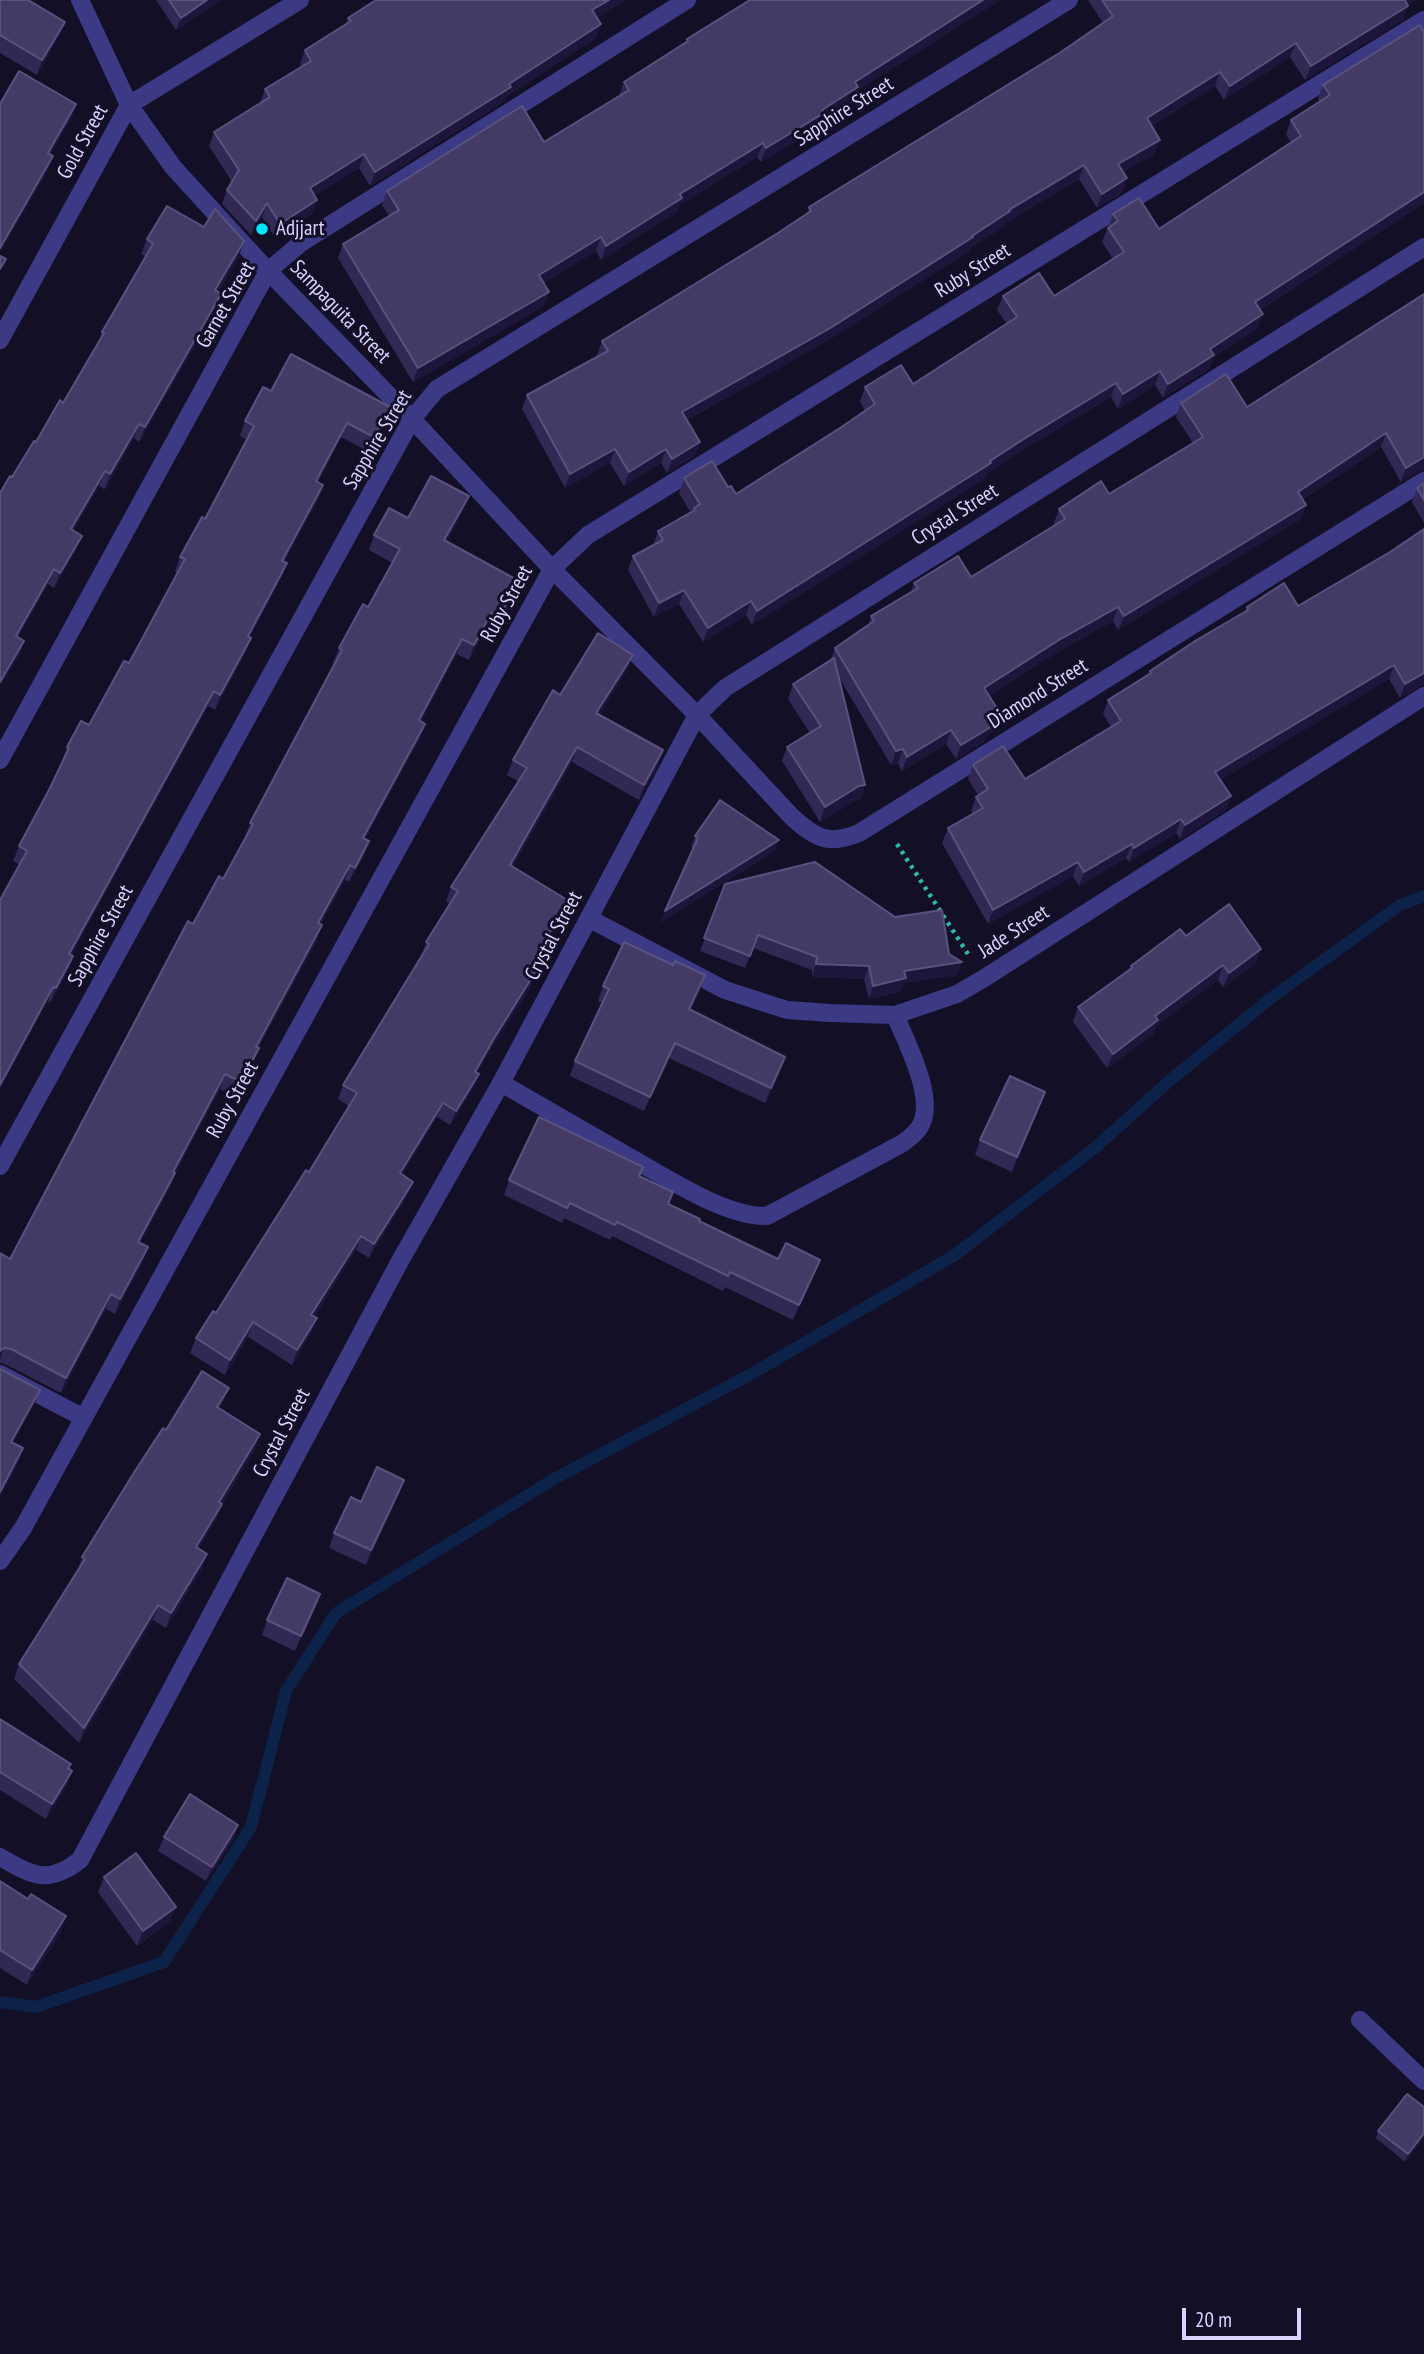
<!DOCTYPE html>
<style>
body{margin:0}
#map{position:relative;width:1424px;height:2354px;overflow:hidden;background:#130f26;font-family:"PT Sans Narrow",sans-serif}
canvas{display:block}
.scale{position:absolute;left:1182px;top:2308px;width:119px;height:32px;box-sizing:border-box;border:4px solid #d9d4ff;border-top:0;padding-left:9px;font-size:21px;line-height:24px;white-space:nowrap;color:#d9d4ff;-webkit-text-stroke:5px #130f26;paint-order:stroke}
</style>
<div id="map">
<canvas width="1424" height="2354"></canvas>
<div class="scale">20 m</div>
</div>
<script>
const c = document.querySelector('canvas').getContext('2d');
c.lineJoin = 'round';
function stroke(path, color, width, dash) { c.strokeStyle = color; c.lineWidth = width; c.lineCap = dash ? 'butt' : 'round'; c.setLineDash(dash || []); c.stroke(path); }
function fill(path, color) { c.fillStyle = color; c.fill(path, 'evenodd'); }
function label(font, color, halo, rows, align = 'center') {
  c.font = font + ' "PT Sans Narrow",sans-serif'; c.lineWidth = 6; c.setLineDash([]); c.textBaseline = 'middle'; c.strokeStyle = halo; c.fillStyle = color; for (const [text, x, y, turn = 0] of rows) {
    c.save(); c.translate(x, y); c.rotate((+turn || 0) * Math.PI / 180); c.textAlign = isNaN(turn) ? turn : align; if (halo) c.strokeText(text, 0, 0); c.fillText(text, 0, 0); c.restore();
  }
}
stroke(new Path2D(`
 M0 2002 36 2007 164 1962 251 1827 286 1691 336 1613 554 1479 753 1373 955 1255 1096 1147 1168 1082 1271 998 1400 905 1424 896`), '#0c2248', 12);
stroke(new Path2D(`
 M897 844 968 954`), '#2fb8b0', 4.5, [3.5, 5]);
stroke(new Path2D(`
 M80 0 129 105 173 167 268 271 412 419 552 569 697 715 791 816C815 838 828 846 859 833L1424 481
 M0 340 129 105 300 0
 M0 760 268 271 301 243 687 0
 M590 919 725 990 787 1010 830 1013 895 1015 957 994 983 979 1424 696
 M501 1083C543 1107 584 1131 626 1155 664 1176 724 1217 767 1216L903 1143C908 1139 915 1134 919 1128 938 1101 906 1042 895 1015
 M0 1166 412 419 437 389 1069 0
 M0 1374 84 1418
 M0 1561 23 1528 552 569 588 535 1424 20
 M0 1857C33 1876 48 1885 80 1860L400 1261 501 1083 697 715 725 688 1424 247
 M1360 2020 1424 2081`), '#3d3a85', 18);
fill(new Path2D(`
 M0 0 65 22 59 36 37 75 0 53Z
 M156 0H221L176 30Z
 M1000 0 857 91 853 101 821 122 819 127 761 162 757 157 679 205 677 212 601 260 596 251 544 283V306L413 382 338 258 343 244 389 216 382 205 387 191 544 142 619 96 624 82 686 43 687 39Z
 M1088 0H1416L1408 5 1403 20 1305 80 1290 57 1224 100 1215 86 1152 126 1155 154 1123 172 1122 193 1097 208 1079 179 1006 223 1005 226 969 249 968 252 827 341 687 420 700 442 695 456 667 473 661 463 624 486 610 463 565 488 522 409 527 395 598 356 597 355 602 341 778 233 807 214 809 207 1061 52 1103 23Z
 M348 18H597L601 24 596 38 507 96 505 101 370 186 359 168 315 195 317 200 312 214 275 238 262 217 251 235 222 204 227 190 232 182 209 146 214 132 260 103 265 89 301 67 300 64 305 50 346 24Z
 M1323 85 1424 203 1260 310 1258 328 1213 357 1209 369 1163 398 1155 385 1118 409 1111 397 1021 451 987 474 986 478 752 625 746 615 703 642 679 604 654 617 628 570 633 556 653 545 658 531 691 513 679 493 684 478 728 487 736 494 840 428 865 411 860 401 865 387 913 384 1007 324 997 310 1003 296H1054L1113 259 1102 242 1113 214 1159 229 1291 143 1286 134 1291 120 1320 102 1318 99Z
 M147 239 239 256 218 292 221 294 216 309 139 442 134 438 105 489 99 486 73 531 76 550 54 588 48 584 18 637 24 641 19 656 12 477 63 403 98 344 102 332 146 257 141 254Z
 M1424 294 1419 471 1401 482 1381 447 1303 499 1306 505 1301 519 1118 630 1113 621 1054 654 989 696 996 730 987 736 985 741 956 759 946 744 902 771 898 763 891 765 838 676 865 785 860 800 854 801 820 822 782 761 787 747 810 733 788 699 793 684 831 659 835 648 868 626 871 616 911 592 914 583 971 577 1055 525 1054 523 1059 509 1109 494 1193 443 1176 417 1181 403 1247 407Z
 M271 391 390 407 385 422 369 452 341 437 318 482 323 485 318 500 284 562 287 563 281 578 250 637 246 652 215 710 208 706 71 955 73 956 68 971 50 1003 48 1001 20 865 13 861 19 846 50 788 62 762 67 747 89 725 129 663 177 573 175 572 180 557 205 519 247 440 240 436 245 421Z
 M1424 483V523L1412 502 1417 488Z
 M469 496 463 511 446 542 513 596 494 632 486 628 469 660 457 654 421 721 425 724 420 738 365 839 369 841 364 856 349 882 345 880 321 924 317 940 258 1048 253 1063 235 1097 220 1089 175 1173 170 1188 140 1243 148 1247 143 1262 115 1314 106 1309 61 1393 5 1364 0 1363V1253L10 1259 193 924 223 879 245 838 250 823 335 664 333 663 339 648 368 607 392 563 369 550 374 535 408 518Z
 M1390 552 1424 684 1400 698 1389 679 1220 780 1231 796 1226 810 1180 839 1176 833 1129 862 1126 858 1079 886 1073 876 988 924 942 843 948 828 973 814 971 811 976 797 978 795 968 779 973 765 1025 779 1111 727 1103 714 1108 700 1148 675 1150 671 1245 612 1247 607 1298 606Z
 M627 670 599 715 663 750 658 765 639 800 572 762 513 866 563 916 532 968 531 986 487 1055 477 1073 479 1074 473 1088 450 1125 437 1117 402 1175 407 1196 369 1258 356 1250 314 1317 317 1318 311 1333 292 1365 248 1337 225 1375 190 1353 196 1338 216 1313 309 1172 349 1106 338 1099 343 1085 421 958 426 942 450 904 446 901 451 887 518 781 507 775 513 760 560 695Z
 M695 836 775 851 661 922 693 848 691 847Z
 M725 884 949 954 957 975 904 983 901 991 869 999 864 979 812 977V970L753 948 745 968 700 951Z
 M1186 936 1256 963 1223 987 1218 980 1156 1026 1153 1034 1107 1068 1073 1022 1078 1007 1130 970 1131 966Z
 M603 986 700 990 691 1010 785 1057 780 1072 765 1103 669 1058 644 1111 570 1076 575 1061 602 1003 598 1001Z
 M1045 1092 1012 1172 975 1155 980 1140Z
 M643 1167 640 1176 669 1204 699 1221 814 1275 793 1320 725 1287 723 1291 612 1236 610 1240 564 1218 562 1223 504 1195 509 1180Z
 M229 1388 223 1402 219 1409 255 1449 222 1504 216 1519 198 1549 202 1569 166 1628 153 1620 79 1743 14 1679 19 1664 77 1572 82 1557 166 1430Z
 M399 1494 366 1565 329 1548 334 1533 361 1502Z
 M320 1594 315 1609 295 1651 262 1635 267 1620Z
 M0 1719 71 1764 67 1785 46 1819 0 1790Z
 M238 1825 233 1840 206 1881 158 1851 164 1837Z
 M104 1877 170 1921 137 1946 98 1892Z
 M0 1881 61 1931 27 1985 0 1968Z
 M1378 2131 1424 2137 1405 2162 1376 2138Z`), '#312854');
fill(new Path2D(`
 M207 0H221L176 30 181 18Z
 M609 0H626L587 24 592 10Z
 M983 0H1000L857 91 853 101 821 122 819 127 761 162 766 148 822 110 855 82Z
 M1402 0H1416L1398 11Z
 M1408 6 1403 20 1305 80 1311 66Z
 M65 22 59 36 37 75 42 60Z
 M601 24 596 38 507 96 505 101 370 186 375 172Z
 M1296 43 1290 57 1224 100 1230 86Z
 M1220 72 1215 86 1142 132 1147 118Z
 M76 104 71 119 43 168 48 153Z
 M1160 140 1155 154 1113 178 1118 164Z
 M763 143 757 157 679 205 677 212 601 260 606 246 680 194Z
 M364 154 359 168 305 202 310 188Z
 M53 156 48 171 0 253V248Z
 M1084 165 1079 179 1006 223 1005 226 969 249 968 252 827 341 676 426 682 412 972 236 1009 210Z
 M1127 178 1122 193 1097 208 1102 194Z
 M1424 192V203L1250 316 1255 302Z
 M317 200 312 214 275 238 280 224Z
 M267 203 262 217 251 235 256 221Z
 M601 237 596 251 534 289 539 275Z
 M244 241 239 256 210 305 215 290Z
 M549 292 544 306 413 382 418 368Z
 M221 294 216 309 139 442 145 427Z
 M1263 314 1258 328 1213 357 1209 369 1163 398 1168 384 1210 349Z
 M1160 371 1155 385 1118 409 1123 394Z
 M1116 383 1111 397 1021 451 987 474 986 478 752 625 757 611 1027 437Z
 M390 407 385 422 369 452 374 437Z
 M347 423 341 437 310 496 316 481Z
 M139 424 134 438 105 489 110 474Z
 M1386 433 1381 447 1292 506 1298 492Z
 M700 442 695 456 667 473 672 459Z
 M615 449 610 463 565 488 570 474Z
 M666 449 661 463 624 486 629 472Z
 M1424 457V471H1419L1401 482 1406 468Z
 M105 471 99 486 66 544 71 529Z
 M323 485 318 500 277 575 282 561Z
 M469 496 463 511 439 555 444 540Z
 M1306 505 1301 519 1118 630 1124 616Z
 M82 536 76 550 54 588 60 573Z
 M287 563 281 578 243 651 248 636Z
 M54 569 48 584 10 651 16 636Z
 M519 581 513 596 494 632 499 617Z
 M684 590 679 604 654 617 659 603Z
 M751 601 746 615 703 642 708 628Z
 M1118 607 1113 621 1054 654 979 702 984 688 1059 640Z
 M491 613 486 628 469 660 474 645Z
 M251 638 246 652 215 710 220 695Z
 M462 639 457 654 414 735 419 720Z
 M24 641 19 656 0 687V682Z
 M633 655 627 670 591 728 596 713Z
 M1394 665 1389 679 1210 786 1215 772Z
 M1424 673V684L1400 698 1405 684Z
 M214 691 208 706 64 969 69 954Z
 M1002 716 996 730 987 736 985 741 956 759 961 745 989 724Z
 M425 724 420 738 358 852 363 838Z
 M951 730 946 744 902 771 907 757Z
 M577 747 572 762 505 879 510 865Z
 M903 749 898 763 891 765 896 751Z
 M663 750 658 765 639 800 644 785Z
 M865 785 860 800 854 801 820 822 825 807 859 786Z
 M1231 796 1226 810 1180 839 1185 825Z
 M1181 819 1176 833 1129 862 1134 848Z
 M779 840 775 851 661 922 665 911Z
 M369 841 364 856 349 882 355 868Z
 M1132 844 1126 858 1079 886 1084 872Z
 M1078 862 1073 876 988 924 993 910Z
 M350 865 345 880 313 938 318 923Z
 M569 901 563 916 524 981 529 967Z
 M322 925 317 940 250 1061 256 1047Z
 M1261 949 1256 963 1223 987 1229 973Z
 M73 956 68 971 50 1003 56 988Z
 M962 962 957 975 904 983 901 991 869 999 873 986 904 971Z
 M816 964 869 966 864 979 812 977Z
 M1223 965 1218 980 1156 1026 1153 1034 1107 1068 1113 1054 1155 1016Z
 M536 971 531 986 487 1055 470 1086 475 1072 493 1040Z
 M705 975 700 990 684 1024 689 1009Z
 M53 987 48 1001 0 1090V1085Z
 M675 1043 669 1058 644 1111 650 1097Z
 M259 1048 253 1063 235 1097 241 1082Z
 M785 1057 780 1072 765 1103 771 1088Z
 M225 1074 220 1089 167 1187 173 1172Z
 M479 1074 473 1088 450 1125 456 1111Z
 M1045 1092 1040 1107 1012 1172 1017 1157Z
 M443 1103 437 1117 395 1188 400 1173Z
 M175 1173 170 1188 133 1257 138 1242Z
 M413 1182 407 1196 369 1258 374 1244Z
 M361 1236 356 1250 306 1330 311 1315Z
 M148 1247 143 1262 115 1314 120 1299Z
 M820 1260 814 1275 793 1320 799 1305Z
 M111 1294 106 1309 61 1393 66 1378Z
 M317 1318 311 1333 292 1365 297 1350Z
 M253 1322 248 1337 225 1375 230 1360Z
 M4 1348 0 1360V1351Z
 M229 1388 223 1402 211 1422 217 1407Z
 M40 1390 34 1405 6 1456 11 1442Z
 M260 1434 255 1449 214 1517 219 1502Z
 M23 1448 18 1463 0 1497V1492Z
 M404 1480 399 1494 366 1565 371 1550Z
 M222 1504 216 1519 190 1562 196 1547Z
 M207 1554 202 1569 166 1628 171 1613Z
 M320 1594 315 1609 295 1651 301 1636Z
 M158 1605 153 1620 79 1743 84 1728Z
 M72 1771 67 1785 46 1819 52 1804Z
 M238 1825 233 1840 206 1881 212 1867Z
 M176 1907 170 1921 137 1946 143 1931Z
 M66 1916 61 1931 27 1985 32 1970Z
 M1424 2133V2137L1405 2162 1408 2154Z`), '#1d163a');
const building = new Path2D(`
 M0 0H28L65 22 42 60 0 35Z
 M169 0H207L181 18Z
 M376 0H609L592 10 601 24 509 84 511 87 375 172 364 154 310 188 317 200 280 224 267 203 256 221 227 190 239 170 214 132 270 97 265 89 311 61 305 50 351 21 348 18Z
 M750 0H983L855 82 858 87 822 110 824 113 766 148 763 143 680 194 682 198 606 246 601 237 539 275 549 292 418 368 343 244 399 210 387 191 522 106 544 142 629 90 624 82 688 41 687 39Z
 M1102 0H1405L1408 6 1311 66 1296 43 1230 86 1220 72 1147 118 1160 140 1118 164 1127 178 1102 194 1084 165 1009 210 1010 211 972 236 973 237 832 327 682 412 700 442 672 459 666 449 629 472 615 449 570 474 527 395 608 351 602 341 778 233 811 211 809 207 1061 52 1113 16Z
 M1420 25 1424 32V192L1255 302 1263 314 1210 349 1214 355 1168 384 1160 371 1123 394 1116 383 1027 437 990 461 991 463 757 611 751 601 708 628 684 590 659 603 633 556 663 540 658 531 695 510 694 508 700 504 684 478 712 461 728 487 731 486 736 494 840 428 875 404 865 387 901 365 913 384 1017 317 1003 296 1039 273 1054 296 1124 252 1108 228 1118 221 1113 214 1139 198 1159 229 1301 136 1291 120 1330 95 1323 85Z
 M19 71 76 104 48 153 53 156 0 248V104Z
 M167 206 204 227 215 209 244 241 215 290 221 294 145 427 139 424 110 474 105 471 71 529 82 536 60 573 54 569 16 636 24 641 0 682V493L10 476 12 477 34 441 36 442 60 400 63 403 104 333 102 332 153 244 147 239Z
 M0 256 6 259 0 269Z
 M1424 294V457L1406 468 1386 433 1298 492 1306 505 1124 616 1118 607 1059 640 984 688 1002 716 989 724 991 727 961 745 951 730 907 757 903 749 896 751 835 648 874 621 871 616 918 588 914 583 958 556 971 577 1065 519 1059 509 1101 481 1109 494 1203 437 1181 403 1226 374 1247 407Z
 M291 354 390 407 374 437 347 423 316 481 323 485 282 561 287 563 248 636 251 638 220 695 214 691 69 954 73 956 56 988 53 987 0 1085V900L27 851 19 846 50 788 69 748 67 747 81 721 89 725 124 661 129 663 185 559 180 557 202 517 205 519 254 426 245 421 263 387 271 391Z
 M431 476 469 496 444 540 519 581 499 617 491 613 474 645 462 639 419 720 425 724 363 838 369 841 355 868 350 865 318 923 322 925 256 1047 259 1048 241 1082 225 1074 173 1172 175 1173 138 1242 148 1247 120 1299 111 1294 66 1378 11 1349 4 1348 0 1351V1253L10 1259 188 921 193 924 219 876 223 879 253 824 250 823 342 650 339 648 363 604 368 607 400 549 374 535 389 508 408 518Z
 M1424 483V500L1417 488Z
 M1424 529V673L1405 684 1394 665 1215 772 1231 796 1185 825 1181 819 1134 848 1132 844 1084 872 1078 862 993 910 948 828 983 808 976 797 988 789 973 765 1003 746 1025 779 1121 721 1108 700 1151 673 1150 671 1195 641 1248 610 1247 607 1284 583 1298 606 1390 552Z
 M598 633 633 655 596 713 663 750 644 785 577 747 510 865 569 901 529 967 536 971 493 1040 475 1072 479 1074 456 1111 443 1103 400 1173 413 1182 374 1244 361 1236 311 1315 317 1318 297 1350 253 1322 230 1360 196 1338 213 1311 216 1313 306 1170 309 1172 357 1093 343 1085 429 944 426 942 458 891 451 887 527 768 513 760 553 690 560 695Z
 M834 658 865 785 859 786 825 807 787 747 821 726 793 684Z
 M720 800 779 840 665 911 698 838 695 836Z
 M815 862 895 917 942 910 949 954 962 962 904 971 906 978 873 986 869 966 816 964 817 957 758 935 750 956 704 938 725 884Z
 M1229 904 1261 949 1229 973 1223 965 1155 1016 1158 1020 1113 1054 1078 1007 1132 968 1131 966 1180 929 1186 936Z
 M624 942 673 965 675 961 705 975 689 1009 785 1057 771 1088 675 1043 650 1097 575 1061 609 989 603 986Z
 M1010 1076 1045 1092 1017 1157 980 1140Z
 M539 1117 643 1167 639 1176 673 1192 668 1204 700 1219 699 1221 778 1259 786 1243 820 1260 799 1305 730 1272 728 1276 617 1222 615 1225 570 1203 567 1208 509 1180Z
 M0 1369 40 1390 11 1442 23 1448 0 1492Z
 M202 1371 229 1388 217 1407 260 1434 219 1502 222 1504 196 1547 207 1554 171 1613 158 1605 84 1728 19 1664 85 1559 82 1557 135 1471 163 1428 166 1430Z
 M377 1467 404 1480 371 1550 334 1533 351 1497 361 1502Z
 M287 1578 320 1594 301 1636 267 1620Z
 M0 1719 71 1764 68 1768 72 1771 52 1804 0 1772Z
 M190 1794 238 1825 212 1867 164 1837Z
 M136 1853 176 1907 143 1931 104 1877Z
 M0 1881 28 1899 31 1894 66 1916 32 1970 0 1950Z
 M1407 2094 1424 2107V2133L1408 2154 1378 2131Z`);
fill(building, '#433a66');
stroke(building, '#5a527e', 2);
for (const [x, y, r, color] of [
 [262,229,7,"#00e5ff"]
]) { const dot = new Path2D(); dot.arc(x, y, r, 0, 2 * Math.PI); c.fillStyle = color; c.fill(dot); stroke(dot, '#130f26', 2.5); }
label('21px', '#d9d4ff', '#130f26', [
 ["Sapphire Street",844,112,-32],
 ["Gold Street",83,142,-61],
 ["Ruby Street",973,271,-32],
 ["Garnet Street",226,305,-60],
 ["Sampaguita Street",340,312,46],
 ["Sapphire Street",378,440,-59],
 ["Crystal Street",955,515,-32],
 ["Ruby Street",507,604,-61],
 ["Diamond Street",1038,694,-32],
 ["Jade Street",1014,932,-33],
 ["Sapphire Street",101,936,-61],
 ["Crystal Street",554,936,-62],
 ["Ruby Street",233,1100,-61],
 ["Crystal Street",282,1433,-62]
]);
label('21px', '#d9d4ff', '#130f26', [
 ["Adjjart",276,229]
], 'left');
</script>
